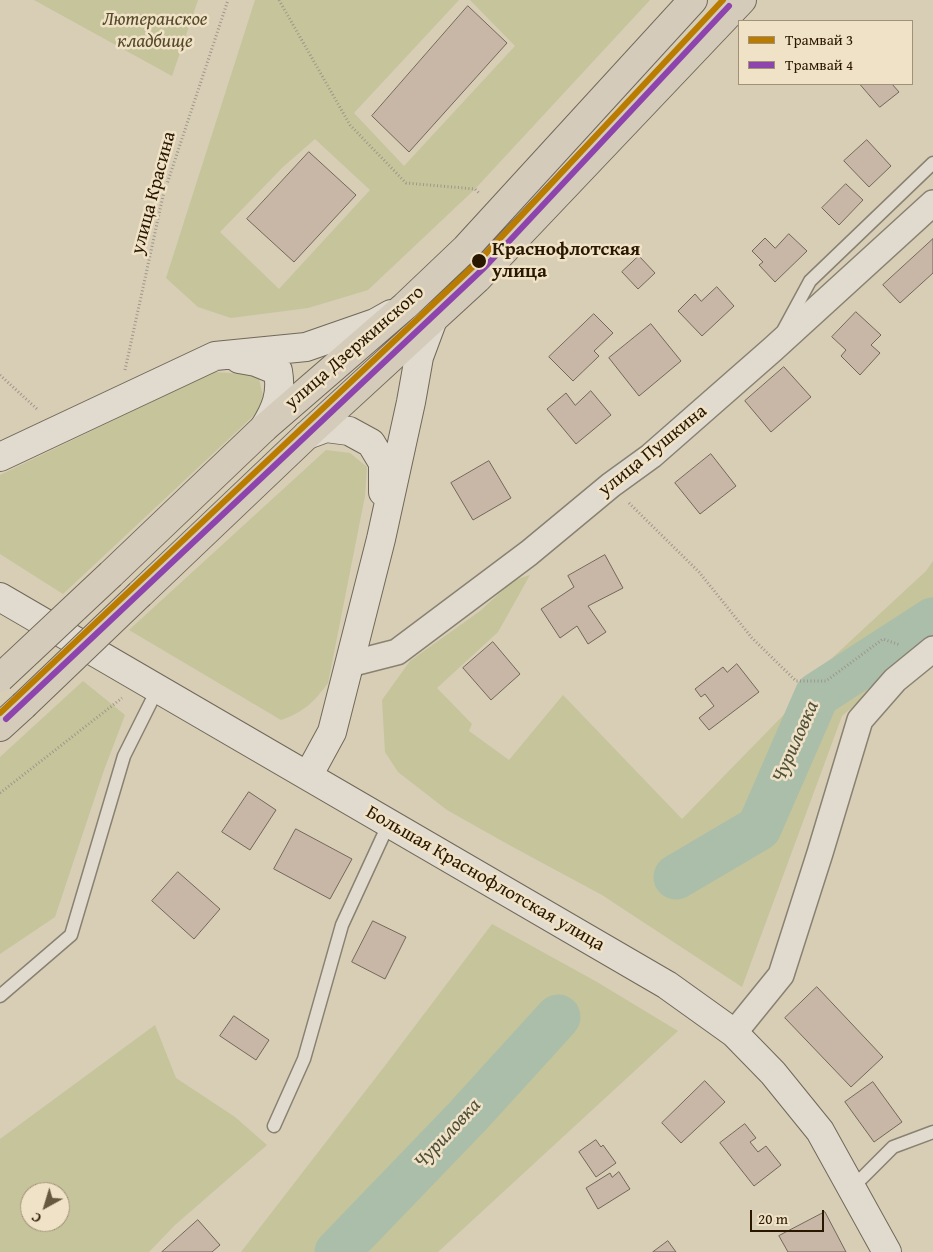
<!DOCTYPE html>
<meta charset="utf-8">
<style>
body{margin:0}
#map{position:relative;width:933px;height:1252px;overflow:hidden;background:#d8cdb5;font-family:"Gentium Book Plus",serif}
canvas{display:block}
.legend{position:absolute;left:738px;top:20px;width:175px;height:65px;box-sizing:border-box;background:#efe2c6;border:1px solid #a09177;margin:0;padding:6px 9px;list-style:none;font-size:15px;color:#291700}
.legend li{display:flex;align-items:center;gap:10px;height:25px}
.legend b{width:25px;border:1px solid #a09177}
.north{position:absolute;left:20px;top:1182px;width:50px;height:50px;box-sizing:border-box;background:#efe2c6;border:1px solid #a09177;border-radius:50%;rotate:219deg;font-size:14px;font-weight:700;line-height:20px;text-align:center;color:#291700}
.north::after{content:'';display:block;margin:auto;width:18px;height:22px;background:#66573f;clip-path:polygon(50% 0,100% 100%,50% 72%,0 100%)}
.scale{position:absolute;left:750px;top:1210px;width:74px;height:22px;box-sizing:border-box;border:2px solid #291700;border-top:0;padding-left:6px;font-size:15px;line-height:18px;white-space:nowrap;color:#291700;-webkit-text-stroke:4px #efe2c6;paint-order:stroke}
</style>
<div id="map">
<canvas width="933" height="1252"></canvas>
<ul class="legend">
<li><b style="height:6px;background:#b97b00"></b>Трамвай 3</li>
<li><b style="height:6px;background:#8e44ad"></b>Трамвай 4</li>
</ul>
<div class="north">С</div>
<div class="scale">20 m</div>
</div>
<script>
const c = document.querySelector('canvas').getContext('2d');
c.lineJoin = 'round';
function fill(path, color) { c.fillStyle = color; c.fill(path, 'evenodd'); }
function stroke(path, color, width, dash) { c.strokeStyle = color; c.lineWidth = width; c.lineCap = dash ? 'butt' : 'round'; c.setLineDash(dash || []); c.stroke(path); }
function label(font, color, halo, rows, align = 'center') {
  c.font = font + ' "Gentium Book Plus",serif'; c.lineWidth = 5; c.setLineDash([]); c.textBaseline = 'middle'; c.strokeStyle = halo; c.fillStyle = color; for (const [text, x, y, turn = 0] of rows) {
    c.save(); c.translate(x, y); c.rotate((+turn || 0) * Math.PI / 180); c.textAlign = isNaN(turn) ? turn : align; if (halo) c.strokeText(text, 0, 0); c.fillText(text, 0, 0); c.restore();
  }
}
fill(new Path2D(`
 M34 0H198L172 76Z
 M255 0H459L354 113 404 166 515 46 470 0H650L475 189 368 290 308 308 231 318 198 307 166 278ZM315 139 370 190 279 289 220 232 283 167Z
 M214 372 258 375 265 405 63 594 0 554V475Z
 M326 450 350 453 367 467 365 496 328 683C314 702 304 712 281 720L129 630Z
 M933 561V637L842 716 742 987 602 895 511 846 447 810 398 772 385 752 382 700 410 661 480 611 514 580 530 575 498 632 437 688 472 724 469 731 509 760 563 695 682 819 802 696 817 672 926 571Z
 M83 681 125 715 104 770 55 917 0 954V757Z
 M492 924 597 982 678 1031 438 1252H241L384 1067Z
 M155 1025 176 1078 235 1117 267 1145 175 1225 149 1252H0V1139ZM30 1192H60V1222H30Z`), '#c6c49b');
stroke(new Path2D(`
 M676 877 759 828 817 695 933 620
 M337 1252 467 1117 558 1017`), '#aabeaa', 45);
const building = new Path2D(`
 M468 6 507 43 409 152 372 116Z
 M860 84H892L899 92 880 107Z
 M867 140 891 166 869 187 844 161Z
 M309 152 356 195 294 262 247 219Z
 M846 184 863 200 839 225 822 208Z
 M789 234 807 251 775 282 759 265 763 262 752 251 765 238 775 248Z
 M933 239V273L900 303 883 285Z
 M639 256 655 273 638 289 622 272Z
 M717 287 734 306 702 336 678 311 695 294 701 301Z
 M856 312 881 335 871 345 880 353 860 375 841 356 846 350 832 337Z
 M594 314 613 333 594 351 599 356 573 381 549 357Z
 M651 324 681 361 639 396 609 358Z
 M784 367 811 397 771 432 745 401Z
 M591 391 611 415 576 444 547 409 566 393 575 405Z
 M711 454 736 486 700 514 675 483Z
 M489 461 511 498 473 520 451 483Z
 M605 555 623 588 588 606 606 632 588 644 577 626 560 638 541 609 574 587 568 576Z
 M493 642 520 674 491 700 463 668Z
 M737 664 759 692 709 730 699 718 714 706 705 694 701 697 695 689 723 667 727 672Z
 M249 792 276 810 250 850 222 832Z
 M296 829 352 859 330 899 274 869Z
 M178 872 220 909 194 939 152 901Z
 M373 921 406 937 385 979 352 962Z
 M817 987 883 1057 851 1087 785 1018Z
 M234 1016 269 1040 256 1060 220 1036Z
 M705 1081 725 1102 681 1143 662 1123Z
 M873 1082 902 1122 874 1142 845 1102Z
 M745 1124 756 1138 750 1142 758 1152 766 1146 781 1165 754 1186 720 1143Z
 M596 1140 601 1147 603 1145 616 1163 596 1177 579 1152Z
 M619 1172 630 1189 598 1209 586 1188 610 1173 612 1177Z
 M825 1212 846 1252H788L779 1236Z
 M198 1220 220 1245 212 1252H162Z
 M668 1241 676 1252H653Z`);
fill(building, '#c8b6a6');
stroke(building, '#716859', 1);
const service = new Path2D(`
 M784 329 810 281 933 163
 M0 996 71 935 124 756 158 688
 M274 1126 304 1059 342 925 389 823
 M852 1188 893 1147 933 1132`);
const minor = new Path2D(`
 M350 664 397 652 529 553 611 485 651 456 773 349 933 203
 M734 1033 781 975 820 853 860 720 895 680 933 649`);
const secondary = new Path2D(`
 M239 359 256 362 278 371C282 394 276 409 264 428
 M307 435 326 428 349 431 371 443 383 463V492
 M0 457 215 356 306 347 375 323 391 314
 M0 597 667 985 734 1033 773 1073 820 1131 887 1252
 M308 776 332 732 381 539 411 402 419 357 432 322`);
const primary = new Path2D(`
 M111 574 264 428 405 306 466 248 693 0
 M140 594 307 435 477 279 742 0
 M0 727 23 706`);
stroke(service, '#898171', 15);
stroke(minor, '#898171', 28);
stroke(secondary, '#716859', 30);
stroke(primary, '#716859', 30);
stroke(new Path2D(`
 M279 0 350 125 406 183 475 189 480 194
 M125 370 163 196 228 0
 M0 375 38 410
 M629 503 699 572 752 638 796 681H826L883 639 900 645
 M0 793 122 698`), '#9d978b', 3, [1, 2.5]);
stroke(service, '#e0dbce', 12);
stroke(minor, '#e0dbce', 25);
stroke(secondary, '#e0dbce', 28);
stroke(primary, '#d5cbba', 28);
const primaryBridge = new Path2D(`
 M0 678 111 574
 M23 706 140 594`);
stroke(primaryBridge, '#716859', 30, []);
stroke(primaryBridge, '#d5cbba', 28);
stroke(new Path2D(`
 M0 713 479 261 723 0`), '#b97b00', 6);
stroke(new Path2D(`
 M6 719 485 267 729 6`), '#8e44ad', 6);
for (const [x, y, r, color] of [
 [479,261,8,"#291700"]
]) { const dot = new Path2D(); dot.arc(x, y, r, 0, 2 * Math.PI); c.fillStyle = color; c.fill(dot); stroke(dot, '#efe2c6', 2); }
label('italic 19px', '#544928', '#efe2c6', [
 ["Лютеранское",155,20],
 ["кладбище",155,42]
]);
label('19px', '#291700', '#efe2c6', [
 ["улица Красина",154,193,-75],
 ["улица Дзержинского",355,348,-41],
 ["улица Пушкина",653,451,-39],
 ["Большая Краснофлотская улица",485,879,30]
]);
label('bold 19px', '#291700', '#efe2c6', [
 ["Краснофлотская",492,250],
 ["улица",492,272]
], 'left');
label('italic 20px', '#4f4f3a', '#efe2c6', [
 ["Чуриловка",796,742,-66],
 ["Чуриловка",448,1134,-47]
]);
</script>
